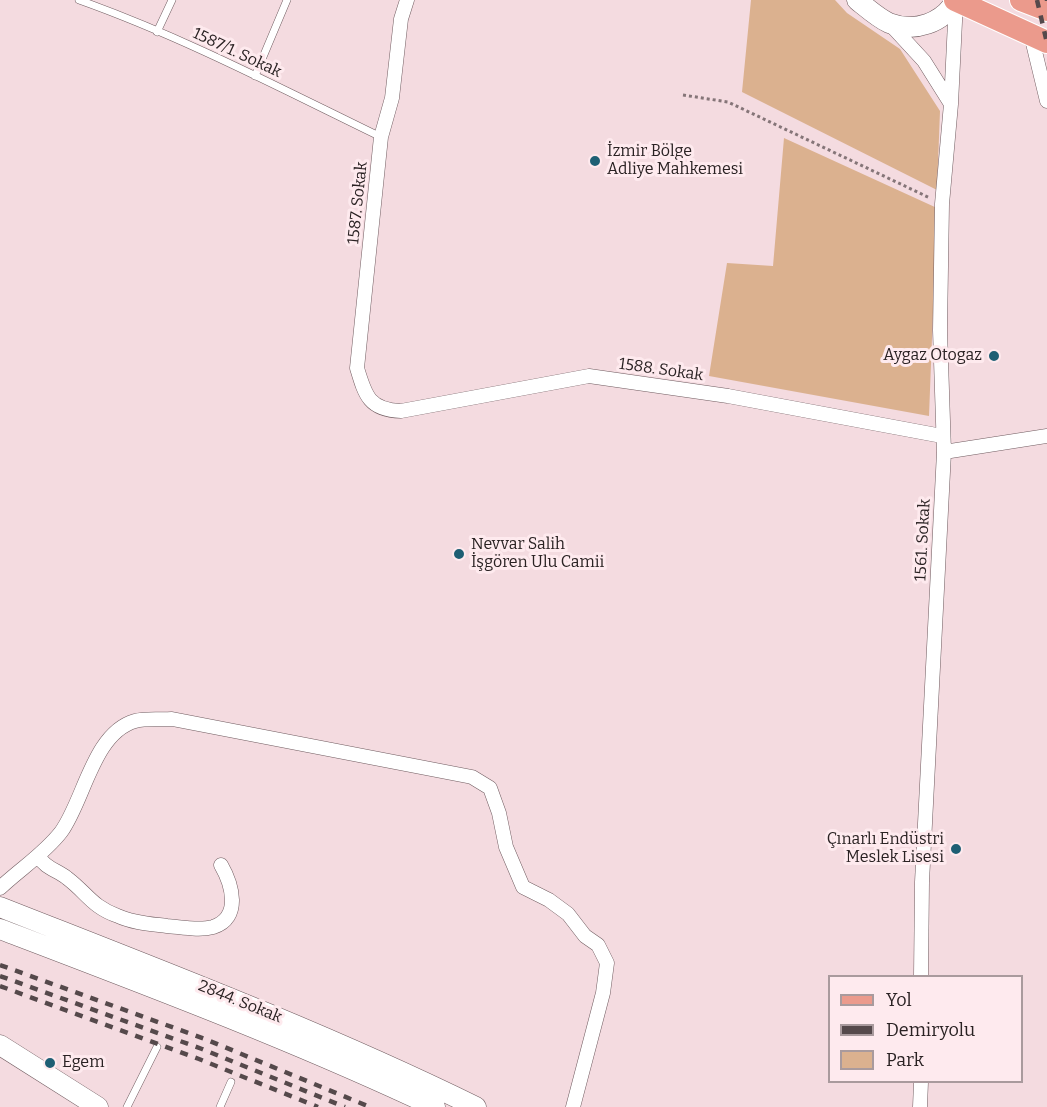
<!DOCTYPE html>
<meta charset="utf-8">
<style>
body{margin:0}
#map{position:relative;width:1047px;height:1107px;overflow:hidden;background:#f4dbe0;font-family:Bitter,serif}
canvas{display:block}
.legend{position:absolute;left:828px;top:975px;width:195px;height:108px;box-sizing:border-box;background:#feeaee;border:2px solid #a99a9d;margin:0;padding:8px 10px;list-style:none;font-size:18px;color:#2a2223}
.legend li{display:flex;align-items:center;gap:12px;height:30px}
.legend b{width:30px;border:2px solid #a99a9d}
</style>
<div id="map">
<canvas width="1047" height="1107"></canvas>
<ul class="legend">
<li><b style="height:8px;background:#eb9a8c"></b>Yol</li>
<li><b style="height:8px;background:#55494b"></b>Demiryolu</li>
<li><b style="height:16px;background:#dbb18f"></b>Park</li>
</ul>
</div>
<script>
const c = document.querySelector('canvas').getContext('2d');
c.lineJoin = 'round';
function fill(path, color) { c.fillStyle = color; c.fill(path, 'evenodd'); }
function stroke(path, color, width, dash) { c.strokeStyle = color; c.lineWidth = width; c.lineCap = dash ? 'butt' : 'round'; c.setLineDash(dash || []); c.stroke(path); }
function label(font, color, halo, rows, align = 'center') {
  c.font = font + ' Bitter,serif'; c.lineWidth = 6; c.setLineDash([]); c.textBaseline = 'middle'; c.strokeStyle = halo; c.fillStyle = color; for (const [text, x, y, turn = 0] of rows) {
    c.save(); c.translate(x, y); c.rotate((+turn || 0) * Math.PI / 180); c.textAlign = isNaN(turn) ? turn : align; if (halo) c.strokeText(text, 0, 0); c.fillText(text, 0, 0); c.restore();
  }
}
fill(new Path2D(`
 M751 0H835L847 13 900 49 940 111 937 190 742 92Z
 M784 138 937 208 929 416 709 376 727 263 773 266Z`), '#dbb18f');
const lane = new Path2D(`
 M79 0C183 37 282 89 381 137
 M157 32 172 0
 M255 76 287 0
 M127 1107 157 1047
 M220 1107 231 1082`);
const street = new Path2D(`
 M407 0 401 19 392 98 381 137 357 368C365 395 369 410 401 411L589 376 728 396 942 436
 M889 23 924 61 951 104
 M1031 35 1047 101
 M944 452 1047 436
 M39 857C45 868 57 870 67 878 87 893 92 907 118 916 133 923 151 924 167 926 181 927 199 931 213 927 242 918 232 884 221 865
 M0 888C20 869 44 854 61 832 84 801 93 733 135 721 146 718 160 720 172 719L472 777 490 788 499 813 506 847 523 887 549 900 568 914 585 936 598 945 607 963 603 993 573 1107
 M921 976 922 882 944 452 940 330 942 204 951 104 956 1
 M920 1107 921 1082`);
const secondary = new Path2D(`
 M857 0C867 8 878 18 889 23 915 33 943 23 956 0
 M0 907C160 970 321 1031 476 1107
 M0 929C147 985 293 1040 435 1107
 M0 1045 98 1107`);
const primary = new Path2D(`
 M955 0 1047 42
 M1021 0 1047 10`);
stroke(lane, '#705c60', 8);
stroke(street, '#705c60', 15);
stroke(secondary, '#705c60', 21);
stroke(primary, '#fff', 24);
stroke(new Path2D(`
 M683 95 728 102 930 198`), '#857578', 3, [3, 3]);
stroke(lane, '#fff', 7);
stroke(street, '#fff', 14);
stroke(secondary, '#fff', 20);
stroke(primary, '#eb9a8c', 22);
stroke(new Path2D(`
 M1037 0 1047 43
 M1047 0V1
 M0 965 205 1039 370 1107
 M0 976 202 1049 345 1107
 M0 986 199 1059 318 1107`), '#55494b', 4.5, [8, 8]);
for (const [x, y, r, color] of [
 [595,161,6,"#1e5f74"],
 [994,356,6,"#1e5f74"],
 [459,554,6,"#1e5f74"],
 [956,849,6,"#1e5f74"],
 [50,1063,6,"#1e5f74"]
]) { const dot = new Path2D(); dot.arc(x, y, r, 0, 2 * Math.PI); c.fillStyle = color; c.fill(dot); stroke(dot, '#feeaee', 2); }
label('16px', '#2a2223', '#feeaee', [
 ["1587/1. Sokak",237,53,25],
 ["1587. Sokak",358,203,-84],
 ["1588. Sokak",661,370,8],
 ["1561. Sokak",923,540,-87],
 ["2844. Sokak",240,1002,22]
]);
label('16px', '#2a2223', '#feeaee', [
 ["İzmir Bölge",607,152],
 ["Adliye Mahkemesi",607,170],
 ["Aygaz Otogaz",982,356,"right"],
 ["Nevvar Salih",471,545],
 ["İşgören Ulu Camii",471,563],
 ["Çınarlı Endüstri",944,840,"right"],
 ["Meslek Lisesi",944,858,"right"],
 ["Egem",62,1063]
], 'left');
</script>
